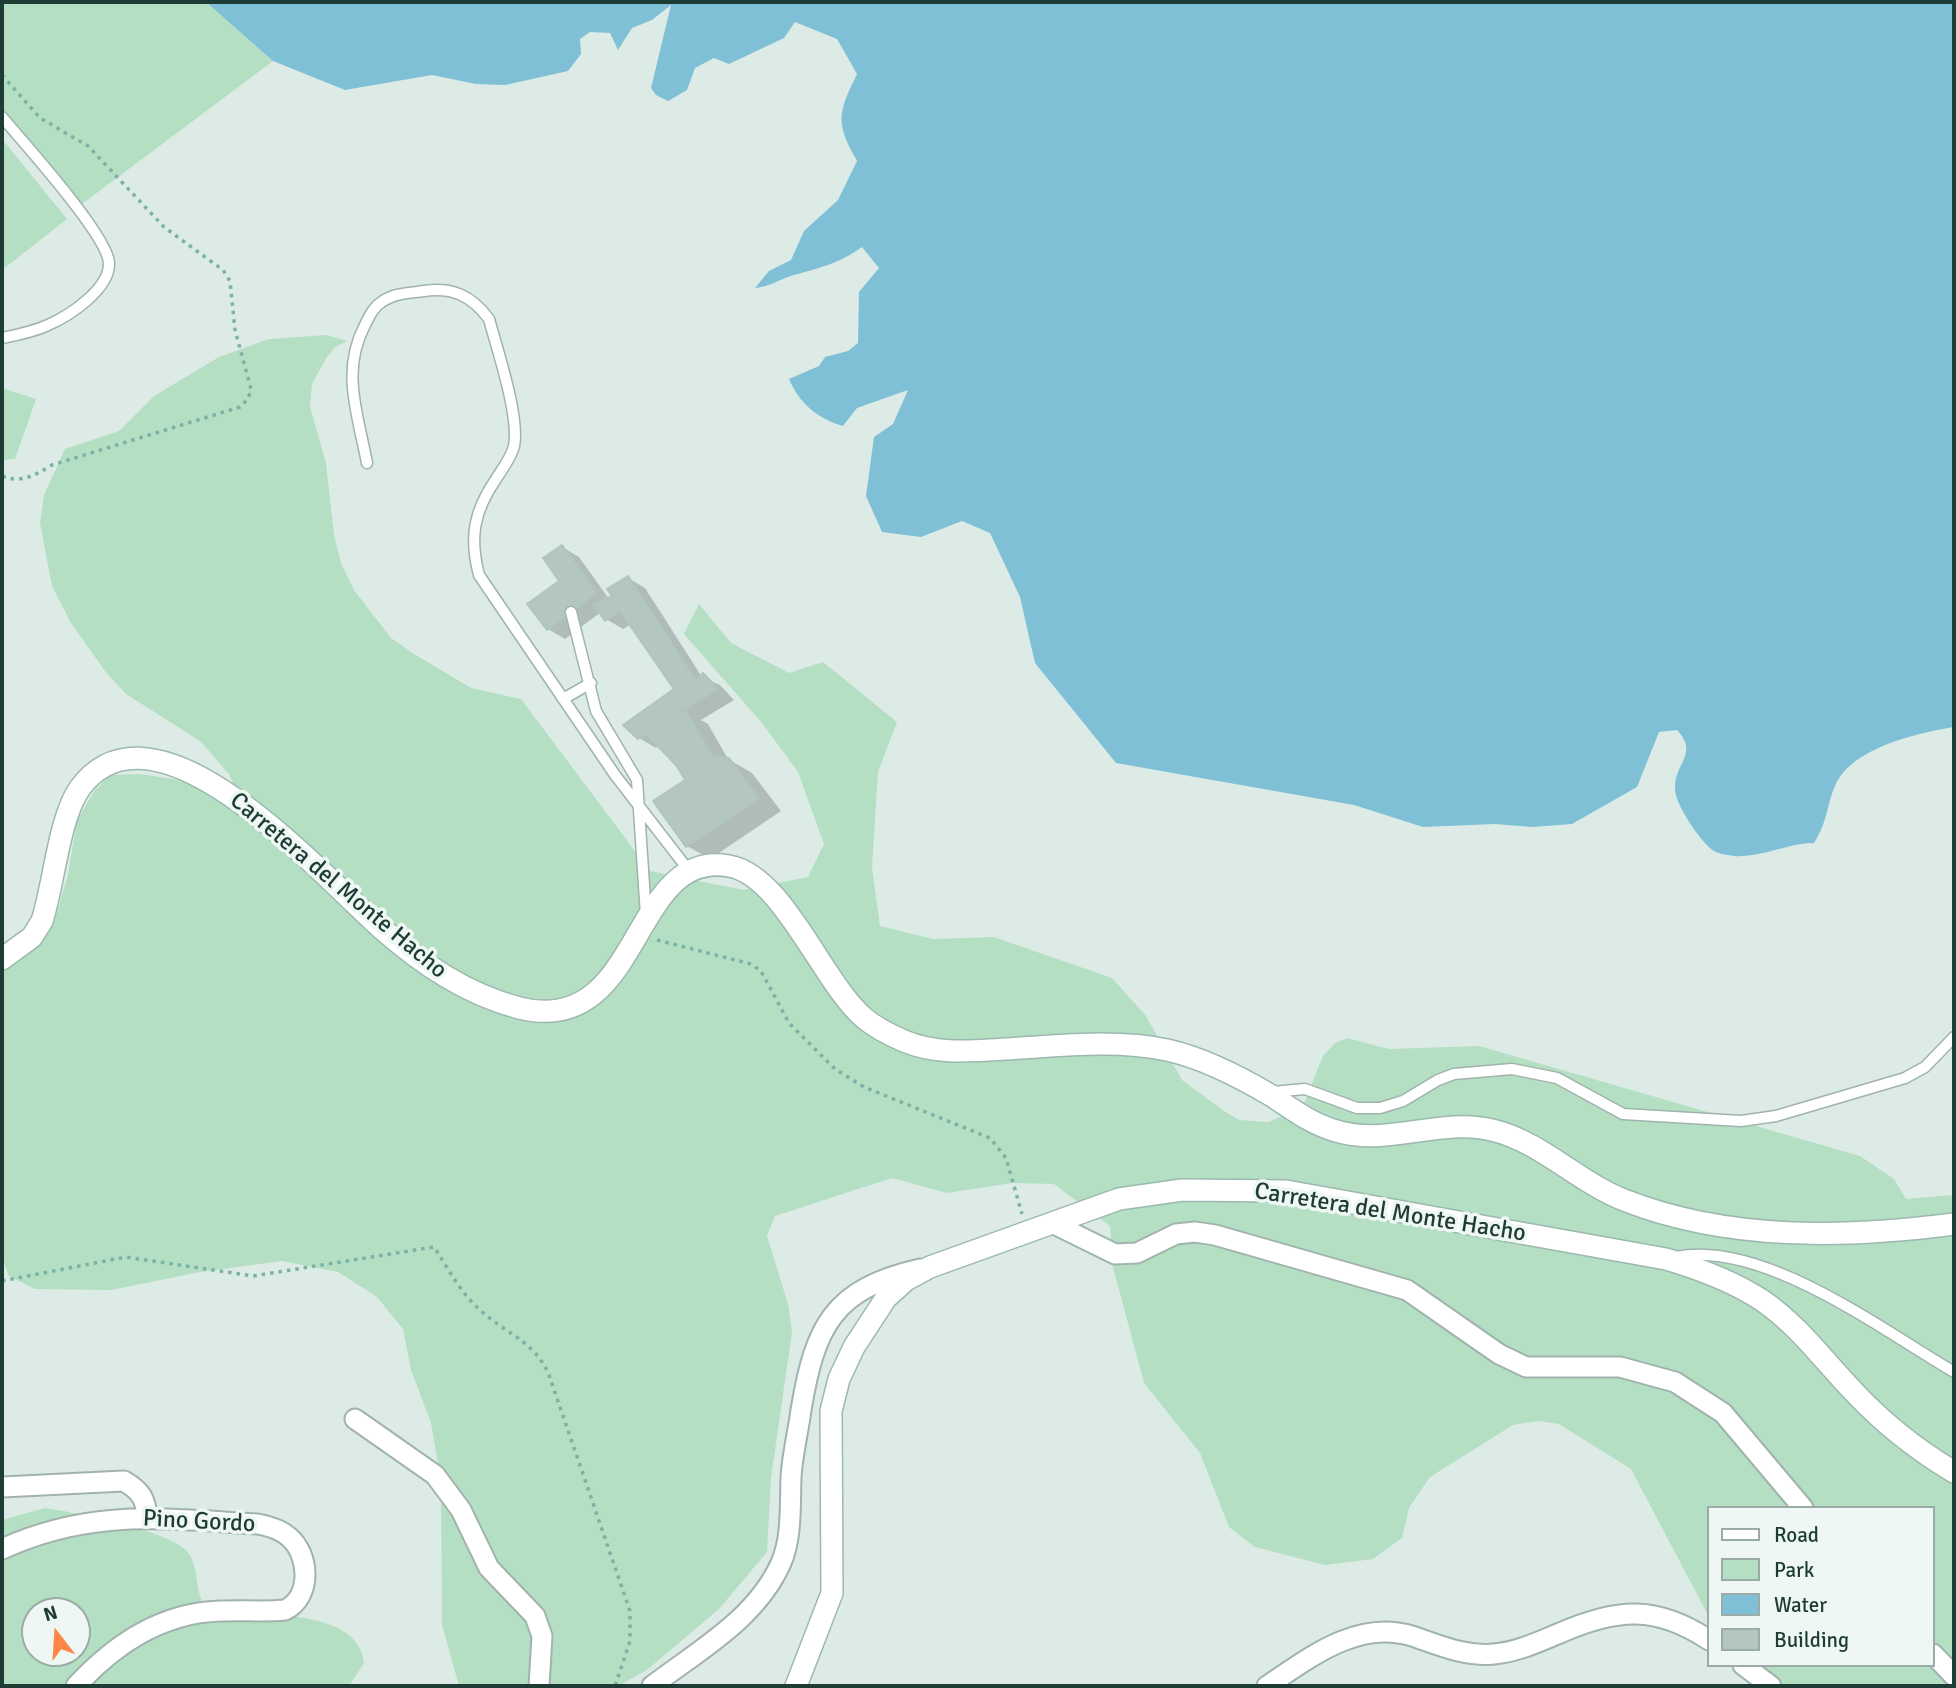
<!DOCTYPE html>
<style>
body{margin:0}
#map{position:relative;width:1956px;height:1688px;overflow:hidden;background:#ddebe6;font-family:Signika,sans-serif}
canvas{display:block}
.frame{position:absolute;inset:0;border:4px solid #1e3c36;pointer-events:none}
.legend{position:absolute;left:1707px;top:1506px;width:228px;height:161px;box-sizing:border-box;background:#eef7f4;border:2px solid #9baca8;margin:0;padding:9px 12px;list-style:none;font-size:21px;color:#1e3c36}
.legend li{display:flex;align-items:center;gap:14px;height:35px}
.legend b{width:35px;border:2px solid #9baca8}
.north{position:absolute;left:21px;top:1597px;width:70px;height:70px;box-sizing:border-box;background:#eef7f4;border:2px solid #9baca8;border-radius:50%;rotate:343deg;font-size:19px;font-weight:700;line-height:28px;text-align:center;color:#1e3c36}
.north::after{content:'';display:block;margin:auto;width:24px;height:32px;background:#ff8647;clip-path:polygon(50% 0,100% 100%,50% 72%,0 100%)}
</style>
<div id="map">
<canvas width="1956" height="1688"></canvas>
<div class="frame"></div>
<ul class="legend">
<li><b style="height:9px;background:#fff"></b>Road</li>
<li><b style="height:19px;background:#b4dfc3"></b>Park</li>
<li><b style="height:19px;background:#7fc0d6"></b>Water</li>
<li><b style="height:19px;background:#b3c6bf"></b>Building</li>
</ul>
<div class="north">N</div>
</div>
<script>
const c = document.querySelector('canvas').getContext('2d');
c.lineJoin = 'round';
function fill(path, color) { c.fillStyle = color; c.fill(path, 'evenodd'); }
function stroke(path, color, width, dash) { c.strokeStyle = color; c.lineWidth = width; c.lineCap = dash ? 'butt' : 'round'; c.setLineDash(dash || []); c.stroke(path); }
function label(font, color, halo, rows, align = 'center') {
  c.font = font + ' Signika,sans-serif'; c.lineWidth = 7; c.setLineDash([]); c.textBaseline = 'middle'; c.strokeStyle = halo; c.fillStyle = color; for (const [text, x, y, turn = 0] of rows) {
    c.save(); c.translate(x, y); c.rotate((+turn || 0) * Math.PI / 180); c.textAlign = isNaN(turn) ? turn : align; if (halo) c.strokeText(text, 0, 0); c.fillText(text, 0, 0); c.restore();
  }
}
fill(new Path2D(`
 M2 2H206L273 61 78 207 2 112Z
 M2 139 67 219 2 270Z
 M326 335 347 341 335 347 327 357 312 384 310 407 326 463 334 535 341 563 354 590 391 638 414 654 471 688 521 699 650 871 743 890 808 877 824 844 798 772 762 723 684 634 699 604 731 643 789 673 823 662 897 722 878 772 872 867 880 926 933 939 994 937 1112 978 1146 1016 1182 1080 1224 1111 1239 1120 1269 1122 1303 1106 1323 1056 1335 1043 1347 1038 1389 1049 1479 1046 1860 1156 1894 1179 1906 1199 1954 1195V1686H1757L1736 1665H1933V1508H1709V1617L1631 1469 1559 1424 1538 1421 1513 1425 1430 1477 1409 1508 1402 1538 1373 1559 1325 1565 1255 1547 1229 1527 1200 1453 1144 1383 1113 1267 1110 1226 1054 1184 1012 1183 947 1193 892 1178 775 1216 767 1236 788 1304 792 1332 771 1478 767 1552 719 1609 647 1670 618 1686H459L442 1625 441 1480 431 1423 411 1370 403 1329 377 1297 338 1272 282 1261 200 1272 111 1290 35 1289 9 1276 2 1258V958L35 948 55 919 68 875 77 820 95 790 110 775 139 774 173 779 241 801 229 774 200 741 126 694 105 671 71 623 52 586 40 523 44 495 65 449 119 431 154 396 219 357 269 339Z
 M2 388 36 399 15 459 2 460Z
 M45 1508C73 1512 175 1531 189 1554 202 1574 191 1598 213 1613 252 1614 360 1607 364 1663L349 1686H2V1520ZM35 1611H77V1653H35Z`), '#b4dfc3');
fill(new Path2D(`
 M206 2H1954V727C1917 733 1851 748 1835 786 1826 807 1828 821 1814 843 1787 843 1762 858 1734 856 1728 855 1719 854 1714 851 1701 843 1674 803 1675 788 1675 762 1699 754 1677 730L1659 732 1637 787 1572 824 1532 827 1495 824 1423 827 1354 805 1116 763 1035 663 1020 597 990 533 962 521 921 537 882 532 866 496 874 437 893 424 908 390 857 408 843 426C818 419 799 403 789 379L819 366 825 357 848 351 858 343 859 292 879 268 862 247C839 264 818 268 791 276 778 280 769 287 755 288L769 271 791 260 804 231 838 200 857 161C835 122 838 113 857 74L837 39 795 22 784 38 729 64 714 58 695 68 687 90 668 101 656 95 651 88 671 5 652 20 632 28 618 50 610 33 590 32 580 39 581 54 568 71 505 85 476 84 432 75 345 90 273 61Z`), '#7fc0d6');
fill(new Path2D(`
 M562 547 579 557 609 599 628 578 645 588 702 677 720 685 734 700 701 720 708 724 728 759 752 773 781 811 710 859 687 846V781L659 745 656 748 639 738 676 690 631 624 623 629 606 619 601 612 565 639 548 629 562 581Z`), '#0003');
const building = new Path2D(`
 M562 545 597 593 547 630 527 604 559 581 543 558Z
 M628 576 696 681 703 673 718 689 638 739 623 725 674 689 620 611 605 621 594 605 612 596 607 589Z
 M685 709 713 757 729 758 759 798 686 847 653 801 685 780 677 766 646 734Z`);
fill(building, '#b3c6bf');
stroke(building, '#afc5be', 2);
const lane = new Path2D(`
 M2 117C23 142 108 236 109 263 110 289 69 316 48 325 33 332 17 335 2 338
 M367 463C358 415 341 372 364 327 369 317 373 307 383 301 395 293 411 293 424 291 453 287 472 296 489 319 497 349 520 417 514 446 511 458 503 468 496 479 474 511 469 537 479 575L615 775 690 872
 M571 612 596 711 637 780 646 915
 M563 699 591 683
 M1272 1092 1305 1089 1357 1108H1380L1403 1101 1438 1080 1454 1074 1512 1069 1557 1078 1623 1114 1741 1121 1776 1116 1905 1078 1925 1067 1954 1037
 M1676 1257C1762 1239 1882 1330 1954 1372`);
const street = new Path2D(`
 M1052 1223 1115 1254 1137 1253 1176 1234 1195 1232 1215 1235 1407 1290 1499 1354 1526 1367H1620L1675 1382 1723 1413 1803 1508
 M355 1419 435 1475 461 1510 489 1568 535 1616 542 1636 539 1686
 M2 1487 124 1481C141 1491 146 1499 147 1518
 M2 1549C92 1508 163 1519 258 1524 269 1526 280 1529 289 1537 310 1555 312 1597 285 1610 264 1612 242 1610 220 1611 161 1613 115 1644 76 1686
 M1933 1654 1954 1676
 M1743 1665 1771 1686
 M652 1686C699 1650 756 1619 781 1563 792 1538 790 1505 791 1478 792 1456 798 1433 801 1410 815 1326 833 1289 920 1269
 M1267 1686C1309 1658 1358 1619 1412 1636 1439 1645 1465 1657 1494 1654 1517 1652 1538 1642 1560 1633 1617 1608 1656 1605 1709 1640`);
const secondary = new Path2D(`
 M2 959 32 937 42 921C54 884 59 817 80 788 156 685 325 879 381 928 422 964 466 994 519 1008 644 1039 629 848 729 866 783 875 822 982 864 1018 876 1028 890 1035 904 1041 937 1055 972 1051 1006 1049 1058 1046 1116 1039 1167 1050 1204 1058 1240 1077 1272 1096 1292 1109 1310 1123 1333 1130 1387 1148 1439 1117 1492 1130 1540 1141 1578 1182 1624 1200 1728 1241 1846 1238 1954 1224
 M796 1686 832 1593 831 1411 839 1379 854 1347 886 1298 906 1280 930 1267 1119 1199 1182 1190 1286 1191 1666 1259C1700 1269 1733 1281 1763 1301 1799 1326 1824 1361 1854 1392 1884 1424 1917 1450 1954 1472`);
stroke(lane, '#a0b3ae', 13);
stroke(street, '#a0b3ae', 23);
stroke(secondary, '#9cb8b0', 24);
stroke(new Path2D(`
 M2 75 40 118 88 146 164 227 223 270 230 281 235 330 251 389 248 399 240 407 52 465C35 475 21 484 2 476
 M657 940 751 964 761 971 789 1023 835 1069 864 1087 990 1138 1006 1158 1022 1214
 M2 1281 126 1257 253 1276 434 1247C448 1268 460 1292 479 1309 504 1333 535 1341 549 1375L630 1611V1641L615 1686`), '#7bb2a6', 3.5, [3.5, 5]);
stroke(lane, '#fff', 10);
stroke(street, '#fff', 19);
stroke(secondary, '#fff', 21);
label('24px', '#1e3c36', '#eef7f4', [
 ["Carretera del Monte Hacho",338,886,40],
 ["Carretera del Monte Hacho",1390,1213,9],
 ["Pino Gordo",199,1522,3]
]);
</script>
